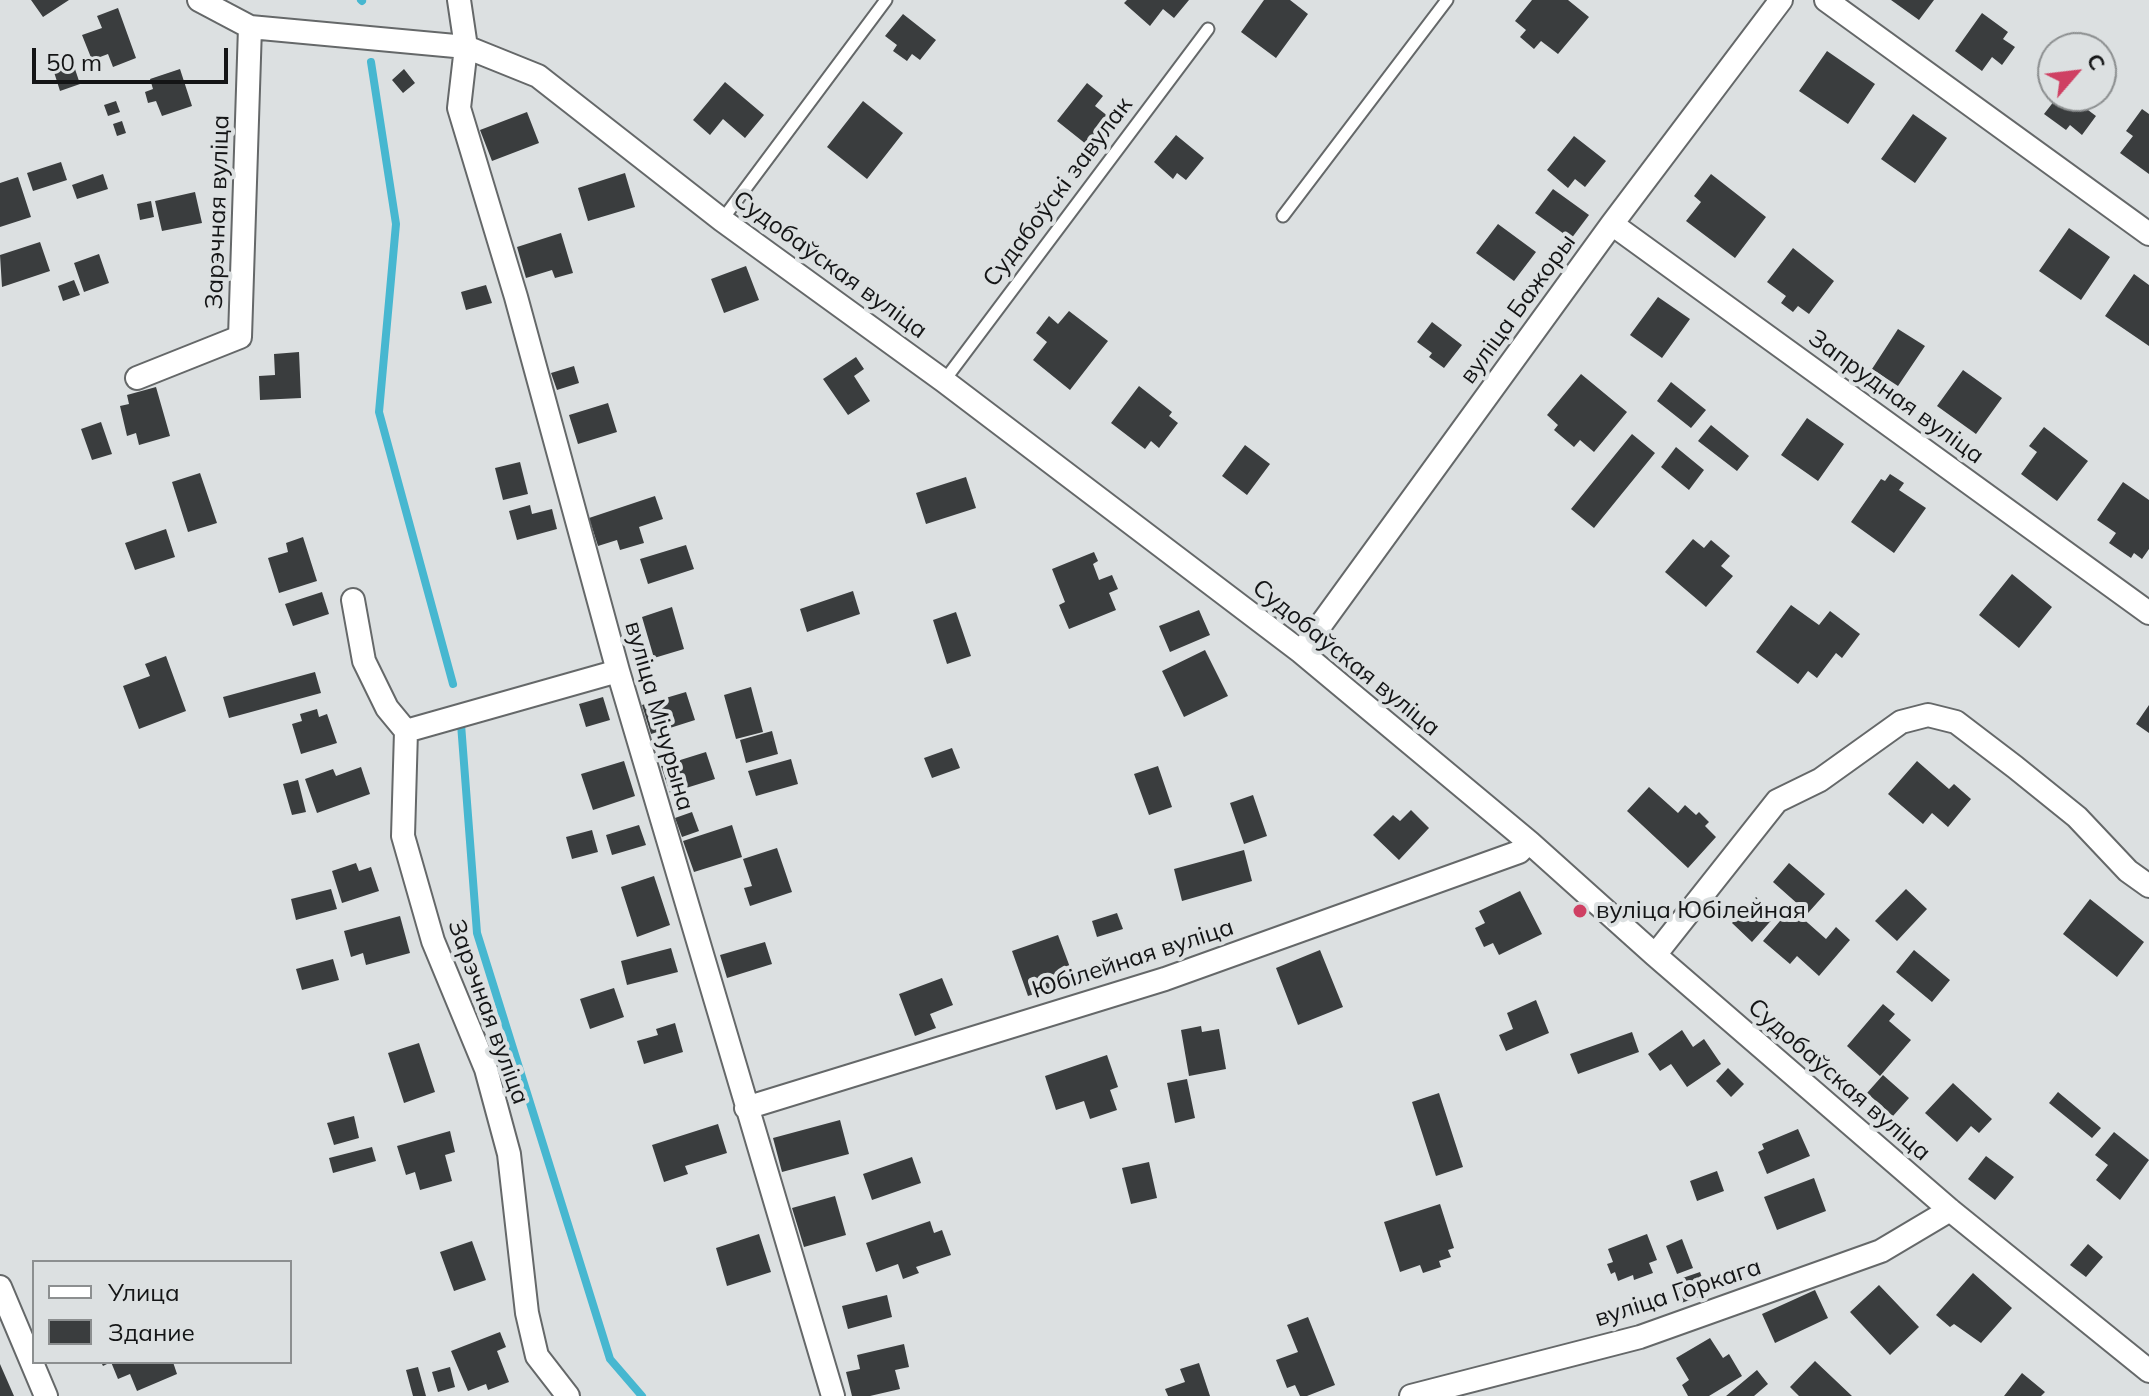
<!DOCTYPE html>
<meta charset="utf-8">
<style>
body{margin:0}
#map{position:relative;width:2149px;height:1396px;overflow:hidden;background:#dce0e1;font-family:Mulish,sans-serif}
canvas{display:block}
.legend{position:absolute;left:32px;top:1260px;width:260px;height:104px;box-sizing:border-box;background:#dce0e1;border:2px solid #8c8f90;margin:0;padding:10px 14px;list-style:none;font-size:24px;color:#141516}
.legend li{display:flex;align-items:center;gap:16px;height:40px}
.legend b{width:40px;border:2px solid #8c8f90}
.north{position:absolute;left:2037px;top:32px;width:80px;height:80px;box-sizing:border-box;background:#dce0e1;border:2px solid #8c8f90;border-radius:50%;rotate:62deg;font-size:22px;font-weight:700;line-height:32px;text-align:center;color:#141516}
.north::after{content:'';display:block;margin:auto;width:28px;height:36px;background:#cf4063;clip-path:polygon(50% 0,100% 100%,50% 72%,0 100%)}
.scale{position:absolute;left:32px;top:48px;width:196px;height:36px;box-sizing:border-box;border:4px solid #141516;border-top:0;padding-left:10px;font-size:24px;line-height:28px;white-space:nowrap;color:#141516;-webkit-text-stroke:6px #dce0e1;paint-order:stroke}
</style>
<div id="map">
<canvas width="2149" height="1396"></canvas>
<ul class="legend">
<li><b style="height:10px;background:#fff"></b>Улица</li>
<li><b style="height:22px;background:#3a3d3e"></b>Здание</li>
</ul>
<div class="north">С</div>
<div class="scale">50 m</div>
</div>
<script>
const c = document.querySelector('canvas').getContext('2d');
c.lineJoin = 'round';
function stroke(path, color, width, dash) { c.strokeStyle = color; c.lineWidth = width; c.lineCap = dash ? 'butt' : 'round'; c.setLineDash(dash || []); c.stroke(path); }
function fill(path, color) { c.fillStyle = color; c.fill(path, 'evenodd'); }
function label(font, color, halo, rows, align = 'center') {
  c.font = font + ' Mulish,sans-serif'; c.lineWidth = 8; c.setLineDash([]); c.textBaseline = 'middle'; c.strokeStyle = halo; c.fillStyle = color; for (const [text, x, y, turn = 0] of rows) {
    c.save(); c.translate(x, y); c.rotate((+turn || 0) * Math.PI / 180); c.textAlign = isNaN(turn) ? turn : align; if (halo) c.strokeText(text, 0, 0); c.fillText(text, 0, 0); c.restore();
  }
}
stroke(new Path2D(`
 M361 0 362 1
 M371 62 396 224 379 412 453 684
 M461 724 477 933 610 1359 642 1396`), '#47b7d0', 8);
fill(new Path2D(`
 M31 0H69L43 17Z
 M1127 0H1189L1174 18 1163 9 1150 26 1124 3Z
 M1264 0H1290L1308 14 1276 58 1241 32Z
 M1532 0H1568L1589 17 1558 54 1541 41 1534 49 1520 37 1526 30 1515 21Z
 M1891 0H1934L1919 20Z
 M118 8 136 58 113 67 108 54 92 60 82 35 102 28 97 16Z
 M1982 13 2008 32 2003 39 2015 47 2002 65 1992 57 1982 71 1955 51Z
 M903 14 936 40 920 60 912 54 907 61 893 51 897 45 885 36Z
 M1827 51 1875 84 1848 124 1799 91Z
 M74 66 80 84 60 91 54 72Z
 M180 69 192 106 162 116 156 101 148 103 145 92 153 89 150 79Z
 M404 69 415 83 403 93 392 80Z
 M725 82 764 115 745 138 723 119 710 135 693 120Z
 M1087 83 1103 96 1095 106 1118 124 1096 152 1057 121Z
 M2058 96H2079L2087 102 2084 107 2096 116 2082 135 2070 125 2066 130 2044 114Z
 M116 101 120 112 108 116 104 105Z
 M863 101 903 133 867 179 827 147Z
 M2142 109 2149 114V174L2120 153 2133 136 2126 131Z
 M527 112 539 143 492 161 480 130Z
 M1913 114 1947 138 1915 183 1881 159Z
 M122 121 126 133 117 136 113 124Z
 M1176 135 1204 158 1186 180 1177 173 1173 179 1154 162Z
 M1574 136 1606 161 1585 187 1575 179 1568 188 1547 170Z
 M61 162 67 180 33 191 27 173Z
 M625 173 635 207 588 221 578 188Z
 M103 174 108 189 77 199 72 185Z
 M1711 174 1766 217 1735 258 1686 221 1701 202 1694 196Z
 M18 177 31 217 0 227V183Z
 M1553 189 1589 215 1571 239 1535 213Z
 M195 192 202 223 162 231 155 201Z
 M151 201 154 217 140 220 137 204Z
 M1498 224 1536 252 1514 281 1476 253Z
 M2069 228 2110 257 2081 300 2039 271Z
 M561 233 573 273 555 278 552 270 526 278 517 247Z
 M40 242 50 271 2 287 0 255Z
 M1793 248 1834 281 1809 314 1798 306 1793 312 1781 303 1786 296 1767 282Z
 M99 254 109 283 84 292 74 263Z
 M746 266 759 300 724 313 711 279Z
 M2134 274 2149 285V346L2105 316Z
 M74 280 80 295 63 301 58 286Z
 M486 285 492 303 466 310 461 292Z
 M1658 297 1690 319 1662 358 1630 335Z
 M1069 311 1108 341 1070 390 1033 360 1047 342 1036 333 1049 316 1058 324Z
 M1432 322 1462 345 1444 368 1429 357 1432 353 1417 342Z
 M1898 329 1925 346 1898 386 1872 369Z
 M299 352 301 398 260 400 259 376 275 375 274 354Z
 M856 357 864 369 854 376 870 401 848 415 823 379Z
 M574 366 579 383 557 390 551 373Z
 M1963 370 2002 398 1976 434 1937 406Z
 M1581 374 1627 412 1594 452 1580 440 1574 447 1554 430 1558 425 1547 415Z
 M1671 382 1706 410 1691 428 1657 401Z
 M1139 386 1172 412 1169 416 1178 423 1159 448 1151 441 1145 449 1111 423Z
 M156 387 170 436 139 445 136 433 127 436 120 406 129 404 127 395Z
 M608 403 617 432 578 444 569 415Z
 M1807 418 1844 444 1818 481 1781 455Z
 M101 422 112 454 92 460 81 429Z
 M1711 425 1749 456 1737 471 1698 441Z
 M2044 427 2088 461 2057 501 2021 474 2037 452 2029 446Z
 M1632 434 1655 453 1594 528 1571 509Z
 M1245 445 1270 464 1247 495 1222 476Z
 M1676 447 1704 470 1689 490 1661 467Z
 M520 462 528 494 503 500 495 468Z
 M200 473 217 523 188 532 172 482Z
 M1890 474 1904 483 1899 490 1926 508 1894 553 1851 522 1881 479 1885 481Z
 M966 477 976 508 926 524 916 493Z
 M2123 482 2149 500V549L2142 559 2134 553 2131 558 2109 543 2116 533 2097 520Z
 M655 496 663 519 639 527 644 543 620 550 617 540 598 546 589 518Z
 M530 505 532 514 552 509 557 529 517 540 509 511Z
 M166 529 175 557 135 570 125 543Z
 M303 537 317 581 279 593 268 558 288 552 286 543Z
 M1693 539 1704 548 1711 540 1730 556 1721 566 1733 576 1706 607 1665 572Z
 M686 545 694 569 648 584 640 559Z
 M1094 552 1098 561 1093 564 1099 580 1112 575 1118 589 1109 593 1116 610 1069 629 1059 605 1065 602 1052 569Z
 M2012 574 2052 607 2019 648 1979 615Z
 M853 591 860 614 807 632 800 609Z
 M322 592 329 614 293 626 285 604Z
 M1791 605 1819 625 1830 611 1860 634 1842 658 1836 653 1817 678 1808 671 1798 684 1756 652Z
 M672 607 684 649 654 658 642 617Z
 M1199 610 1210 635 1170 652 1159 626Z
 M956 612 971 656 947 664 933 620Z
 M1205 650 1228 696 1184 717 1162 671Z
 M166 656 186 711 139 729 123 686 150 676 145 664Z
 M315 672 321 693 229 718 223 697Z
 M751 687 763 732 736 739 724 695Z
 M686 692 695 720 651 734 642 705Z
 M603 697 610 720 586 727 579 704Z
 M2149 705V733L2136 724Z
 M317 709 319 717 327 714 337 743 301 754 292 724 302 721 300 714Z
 M772 731 778 754 746 763 740 740Z
 M952 748 960 768 932 778 924 758Z
 M706 752 715 779 670 793 661 766Z
 M791 759 798 784 756 796 748 771Z
 M624 761 635 796 593 810 581 774Z
 M1917 761 1949 789 1954 784 1971 799 1948 827 1932 813 1923 824 1888 794Z
 M1158 766 1172 807 1149 815 1134 774Z
 M361 767 370 794 317 813 305 779 333 769 336 776Z
 M298 780 306 812 292 815 283 784Z
 M1649 787 1678 813 1685 805 1696 815 1699 812 1709 822 1705 826 1716 837 1688 868 1627 811Z
 M1253 795 1267 836 1244 844 1230 803Z
 M1411 810 1429 828 1399 860 1373 835 1393 815 1400 821Z
 M692 812 699 831 682 837 675 818Z
 M639 825 646 845 612 855 606 835Z
 M732 825 742 857 694 872 683 841Z
 M592 830 598 852 572 859 566 837Z
 M777 848 792 892 750 906 744 888 752 886 743 859Z
 M1244 850 1252 881 1182 901 1174 869Z
 M356 863 359 871 371 867 379 891 342 903 332 871Z
 M1789 863 1825 894 1808 913 1773 882Z
 M654 876 670 925 637 937 621 887Z
 M331 889 337 909 296 920 291 899Z
 M1906 889 1927 909 1897 941 1875 921Z
 M1520 891 1542 934 1499 955 1493 943 1484 947 1475 928 1485 923 1479 911Z
 M1756 897 1776 915 1752 942 1732 923Z
 M2090 899 2144 942 2117 977 2063 934Z
 M1791 908 1826 939 1836 927 1850 940 1819 976 1797 956 1790 964 1763 941Z
 M1117 913 1123 929 1097 937 1092 921Z
 M400 916 410 953 366 965 363 953 351 957 344 931Z
 M1058 935 1071 970 1049 978 1052 988 1028 996 1012 951Z
 M765 942 772 964 727 978 720 955Z
 M671 948 678 972 627 985 621 961Z
 M1320 950 1343 1007 1298 1025 1276 968Z
 M1914 950 1950 980 1932 1002 1896 972Z
 M333 959 339 980 302 990 296 969Z
 M942 978 953 1005 930 1014 936 1028 915 1036 899 994Z
 M614 988 624 1017 590 1029 580 999Z
 M1536 1000 1549 1033 1506 1051 1499 1035 1513 1029 1507 1013Z
 M1883 1004 1895 1014 1889 1021 1911 1040 1880 1076 1847 1046Z
 M675 1023 683 1052 644 1064 637 1041 658 1035 656 1029Z
 M1201 1026 1202 1032 1219 1029 1226 1069 1189 1076 1181 1030Z
 M1682 1030 1693 1047 1704 1039 1721 1064 1687 1087 1671 1064 1660 1071 1648 1054Z
 M1632 1032 1639 1052 1578 1074 1570 1054Z
 M419 1043 435 1092 404 1103 388 1053Z
 M1107 1055 1118 1087 1110 1090 1117 1110 1090 1119 1084 1101 1056 1110 1045 1076Z
 M1728 1068 1744 1084 1731 1097 1716 1081Z
 M1883 1075 1909 1098 1893 1116 1867 1093Z
 M1187 1079 1195 1118 1175 1123 1167 1083Z
 M1953 1083 1992 1119 1979 1133 1971 1126 1957 1142 1925 1113Z
 M2058 1092 2101 1128 2092 1138 2049 1103Z
 M1439 1093 1463 1167 1436 1176 1412 1102Z
 M354 1116 359 1138 334 1145 327 1123Z
 M840 1120 849 1154 782 1172 773 1138Z
 M718 1124 727 1153 685 1166 688 1174 664 1182 652 1145Z
 M1798 1129 1810 1156 1767 1174 1758 1152 1764 1149 1762 1144Z
 M450 1131 455 1152 445 1155 452 1181 420 1190 415 1172 406 1175 397 1146Z
 M2114 1132 2149 1160 2120 1200 2096 1180 2108 1165 2095 1155Z
 M372 1147 376 1161 333 1173 329 1158Z
 M1986 1156 2014 1177 1995 1200 1968 1179Z
 M912 1157 921 1183 872 1200 863 1174Z
 M1149 1162 1157 1198 1131 1204 1122 1168Z
 M1717 1171 1724 1191 1697 1201 1690 1181Z
 M1814 1178 1826 1211 1777 1230 1764 1197Z
 M835 1196 846 1235 804 1247 792 1208Z
 M1440 1204 1454 1248 1448 1250 1451 1257 1439 1261 1441 1267 1423 1273 1420 1265 1400 1272 1384 1222Z
 M930 1221 934 1233 942 1230 951 1255 916 1267 919 1273 903 1279 898 1264 876 1272 866 1243Z
 M759 1234 771 1272 727 1286 716 1248Z
 M1647 1234 1657 1260 1649 1263 1653 1273 1634 1280 1633 1275 1618 1281 1615 1272 1611 1274 1607 1264 1613 1262 1608 1249Z
 M1682 1239 1693 1268 1677 1274 1666 1246Z
 M472 1241 486 1280 454 1291 440 1252Z
 M2088 1244 2103 1257 2086 1277 2070 1265Z
 M1700 1272 1708 1294 1681 1303 1674 1281Z
 M1973 1273 2012 1308 1981 1343 1954 1324 1950 1327 1936 1315Z
 M1879 1285 1919 1327 1890 1355 1850 1312Z
 M1815 1290 1828 1318 1775 1343 1762 1314Z
 M887 1295 892 1317 848 1329 842 1306Z
 M1308 1317 1335 1385 1307 1396H1300L1295 1385 1287 1388 1276 1360 1298 1352 1287 1325Z
 M500 1332 506 1347 497 1351 509 1382 488 1390 486 1384 468 1391 451 1351Z
 M1710 1338 1723 1358 1729 1354 1742 1376 1709 1396H1688L1682 1385 1689 1380 1676 1358Z
 M904 1344 909 1367 895 1370 900 1389 870 1396H852L846 1372 860 1369 857 1355Z
 M1815 1361 1852 1396H1799L1790 1387Z
 M101 1362H173L177 1374 137 1391 130 1374 118 1379 111 1362 103 1366Z
 M1199 1363 1210 1396H1168L1165 1389 1185 1382 1180 1369Z
 M0 1364 14 1396H0Z
 M418 1367 426 1396H413L406 1370Z
 M450 1367 455 1387 438 1392 432 1372Z
 M1757 1370 1768 1384 1754 1396H1726Z
 M2022 1373 2045 1392 2041 1396H2004Z`), '#3a3d3e');
const lane = new Path2D(`
 M1283 216 1447 0
 M722 220 886 0
 M944 381 1208 29`);
const street = new Path2D(`
 M199 0 250 27 466 47 538 76 722 220 944 381 1301 652 1529 842 1655 955 1950 1210 2149 1371
 M459 0 466 47 459 108 516 297 618 671 833 1396
 M1826 0 2149 234
 M1612 224 2149 613
 M137 378 240 337 250 27
 M353 600 364 661 387 708 406 731 403 836 433 941 486 1069 509 1154 527 1313 537 1356 568 1396
 M1301 652 1612 224 1781 0
 M406 731 618 671
 M1655 955 1777 801 1820 780 1901 722 1928 715 1956 722 2015 767 2077 817 2128 871 2149 886
 M746 1108 1165 979 1519 852 1529 842
 M0 1287 46 1396
 M1411 1396 1640 1337 1881 1251 1950 1210`);
stroke(lane, '#656869', 15);
stroke(street, '#656869', 26);
stroke(lane, '#fff', 11);
stroke(street, '#fff', 22);
for (const [x, y, r, color] of [
 [1580,911,8,"#cf4063"]
]) { const dot = new Path2D(); dot.arc(x, y, r, 0, 2 * Math.PI); c.fillStyle = color; c.fill(dot); stroke(dot, '#dce0e1', 3); }
label('24px', '#141516', '#dce0e1', [
 ["Судабоўскі завулак",1058,192,-53],
 ["Зарэчная вуліца",218,212,-88],
 ["Судобаўская вуліца",830,265,36],
 ["вуліца Бажоры",1518,309,-54],
 ["Запрудная вуліца",1896,397,36],
 ["Судобаўская вуліца",1346,658,39],
 ["вуліца Мічурына",659,716,74],
 ["Юбілейная вуліца",1133,959,-18],
 ["Зарэчная вуліца",488,1012,70],
 ["Судобаўская вуліца",1839,1080,41],
 ["вуліца Горкага",1678,1293,-18]
]);
label('24px', '#141516', '#dce0e1', [
 ["вуліца Юбілейная",1596,911]
], 'left');
</script>
